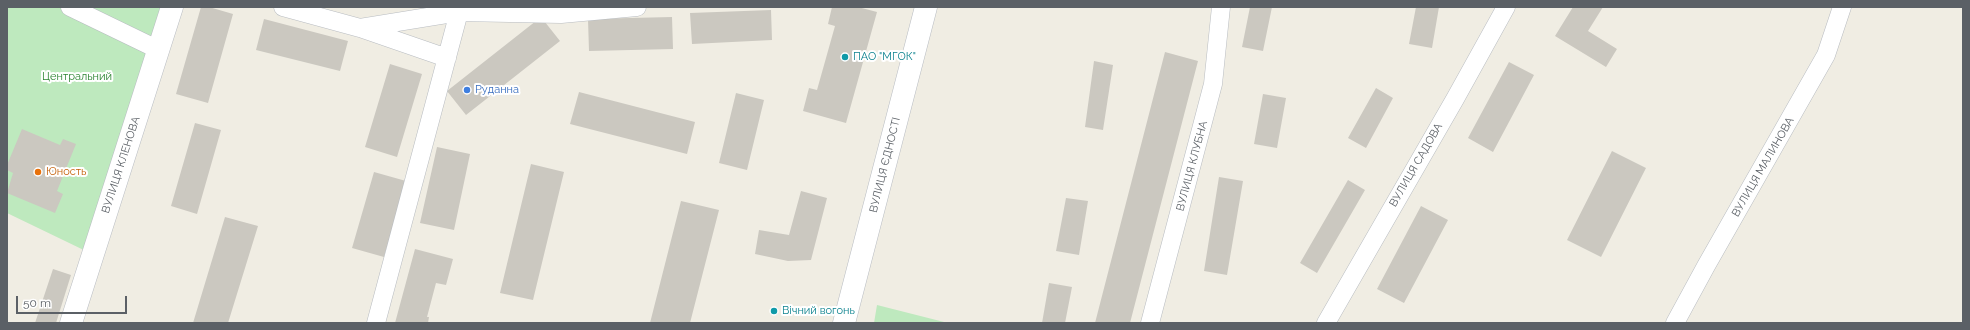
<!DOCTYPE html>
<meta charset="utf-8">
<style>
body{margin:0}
#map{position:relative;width:1970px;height:330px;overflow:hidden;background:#f0ede3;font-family:Raleway,sans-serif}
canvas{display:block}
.frame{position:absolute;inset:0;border:8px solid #5b6066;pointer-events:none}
.scale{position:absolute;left:16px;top:296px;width:111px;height:18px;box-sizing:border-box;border:2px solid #5b6066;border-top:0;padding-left:5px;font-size:12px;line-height:14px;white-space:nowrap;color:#5b6066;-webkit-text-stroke:3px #fff;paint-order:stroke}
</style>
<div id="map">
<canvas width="1970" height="330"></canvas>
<div class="frame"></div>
<div class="scale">50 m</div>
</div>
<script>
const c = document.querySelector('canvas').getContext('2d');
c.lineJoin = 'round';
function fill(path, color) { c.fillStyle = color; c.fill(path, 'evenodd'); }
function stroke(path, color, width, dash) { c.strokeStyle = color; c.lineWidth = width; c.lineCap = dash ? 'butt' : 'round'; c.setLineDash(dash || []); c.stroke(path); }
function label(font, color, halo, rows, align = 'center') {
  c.font = font + ' Raleway,sans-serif'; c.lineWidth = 4; c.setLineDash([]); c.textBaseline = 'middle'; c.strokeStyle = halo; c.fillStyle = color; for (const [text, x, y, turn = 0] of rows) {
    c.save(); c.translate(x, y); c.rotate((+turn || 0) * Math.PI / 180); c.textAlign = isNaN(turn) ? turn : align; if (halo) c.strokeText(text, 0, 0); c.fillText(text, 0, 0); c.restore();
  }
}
fill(new Path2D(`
 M7 7H172L92 254 7 213Z
 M877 305 948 323H874Z`), '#bee9be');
fill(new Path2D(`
 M201 7H209L233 14 208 103 176 94Z
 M832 7H858L877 12 846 123 803 111 809 88 817 90 835 26 828 24Z
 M1250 7H1272L1263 51 1242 47Z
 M1416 7H1439L1432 48 1409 44Z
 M1573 7H1603L1588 31 1617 49 1606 67 1555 36Z
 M771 10 772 40 692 44 690 13Z
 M541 17 560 41 466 115 447 91Z
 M672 17 673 49 589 51 588 19Z
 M264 19 348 41 340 71 256 50Z
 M1165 52 1198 61 1130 323H1095Z
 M1094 61 1113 65 1103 130 1085 127Z
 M1509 62 1534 75 1493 152 1468 138Z
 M390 64 422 74 397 157 365 147Z
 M1376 88 1393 98 1366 148 1348 138Z
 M579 92 695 122 687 154 570 124Z
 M736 93 764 100 747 170 719 163Z
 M1263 94 1286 98 1277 148 1254 144Z
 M195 123 221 130 197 214 171 206Z
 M22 129 60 145 63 139 76 144 57 191 63 194 55 213 7 193 13 173 7 170V165Z
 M437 147 470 154 454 230 420 223Z
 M1612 151 1646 168 1601 257 1567 240Z
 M531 164 564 172 533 300 500 293Z
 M374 172 406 181 384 257 352 248Z
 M1219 177 1243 181 1227 275 1204 271Z
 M1348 180 1365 190 1317 273 1300 263Z
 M801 191 827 198 811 260 788 261 755 254 759 230 789 235Z
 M1066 198 1088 201 1079 255 1056 251Z
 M681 201 719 210 690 323H650Z
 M1421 206 1448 220 1404 303 1377 289Z
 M225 217 258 226 228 323H193Z
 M415 249 453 259 446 285 436 283 427 317H429L428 323H395Z
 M53 269 71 275 56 323H35Z
 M1049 283 1072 287 1065 323H1042Z`), '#cbc8c0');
const street = new Path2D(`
 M70 7 159 50
 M283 7 360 28 459 12 561 14 637 7
 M363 29 447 58
 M376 323 459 12
 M1150 323 1213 84 1221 7
 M1326 323 1455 99 1506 7
 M1675 323 1706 266 1826 55 1842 7`);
const secondary = new Path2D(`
 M71 323 172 7
 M844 323 926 7`);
stroke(street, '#b8bcc1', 19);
stroke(secondary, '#b9bdc3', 23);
stroke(street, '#fff', 18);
stroke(secondary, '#fff', 22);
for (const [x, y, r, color] of [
 [845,57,4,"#0f9aa8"],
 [467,90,4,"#3f7fe0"],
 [38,172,4,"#e8710a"],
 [774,311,4,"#0f9aa8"]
]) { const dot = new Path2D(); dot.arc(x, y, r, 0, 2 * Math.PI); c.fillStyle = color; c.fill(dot); stroke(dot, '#fff', 1.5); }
label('11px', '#0d838f', '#fff', [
 ["ПАО \"МГОК\"",853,57],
 ["Вічний вогонь",782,311]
], 'left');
label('11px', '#2c8432', '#fff', [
 ["Центральний",77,77]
]);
label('11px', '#366cbe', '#fff', [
 ["Руданна",475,90]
], 'left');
label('11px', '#5b6066', '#fff', [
 ["ВУЛИЦЯ КЛЕНОВА",121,165,-72],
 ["ВУЛИЦЯ ЄДНОСТІ",885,165,-76],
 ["ВУЛИЦЯ САДОВА",1416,165,-60],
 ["ВУЛИЦЯ КЛУБНА",1192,166,-75],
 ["ВУЛИЦЯ МАЛИНОВА",1763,167,-60]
]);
label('11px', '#c56008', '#fff', [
 ["Юность",46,172]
], 'left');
</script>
